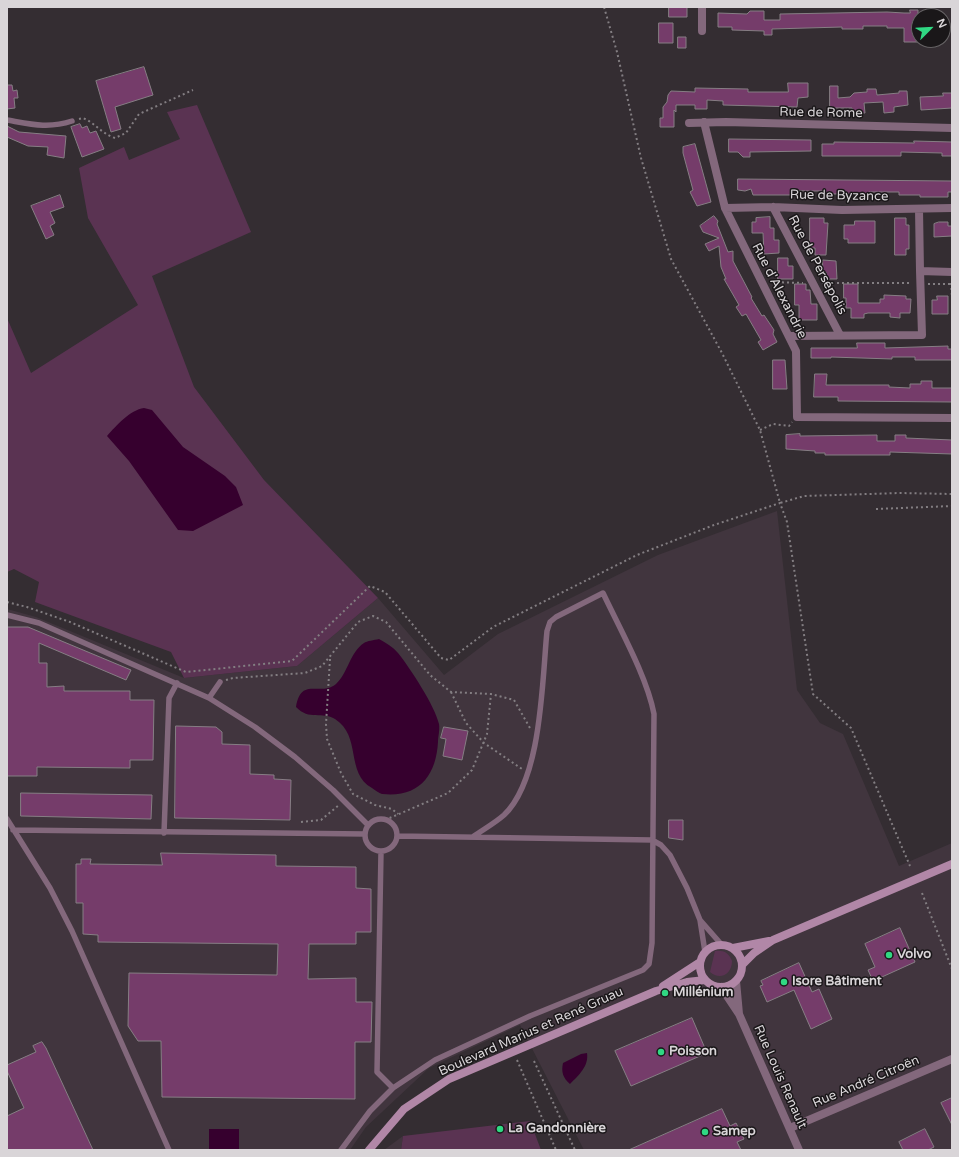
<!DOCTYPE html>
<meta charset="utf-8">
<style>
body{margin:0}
#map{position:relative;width:959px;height:1157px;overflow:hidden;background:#342d32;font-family:"Varela Round",sans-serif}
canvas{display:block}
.frame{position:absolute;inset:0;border:8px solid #d9d5d8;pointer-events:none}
.north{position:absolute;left:911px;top:8px;width:40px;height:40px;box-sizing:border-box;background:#1a1719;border:1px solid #666365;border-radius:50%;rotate:66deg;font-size:11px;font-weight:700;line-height:16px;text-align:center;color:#d9d5d8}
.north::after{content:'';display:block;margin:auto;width:14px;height:18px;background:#30d883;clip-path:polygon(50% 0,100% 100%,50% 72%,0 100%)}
</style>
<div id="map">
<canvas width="959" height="1157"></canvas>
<div class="frame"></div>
<div class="north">N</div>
</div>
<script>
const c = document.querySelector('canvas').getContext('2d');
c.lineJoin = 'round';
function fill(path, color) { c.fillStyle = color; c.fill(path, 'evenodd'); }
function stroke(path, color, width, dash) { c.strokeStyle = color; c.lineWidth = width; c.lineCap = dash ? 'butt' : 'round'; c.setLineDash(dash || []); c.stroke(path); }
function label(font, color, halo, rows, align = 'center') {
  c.font = font + ' "Varela Round",sans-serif'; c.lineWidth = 3; c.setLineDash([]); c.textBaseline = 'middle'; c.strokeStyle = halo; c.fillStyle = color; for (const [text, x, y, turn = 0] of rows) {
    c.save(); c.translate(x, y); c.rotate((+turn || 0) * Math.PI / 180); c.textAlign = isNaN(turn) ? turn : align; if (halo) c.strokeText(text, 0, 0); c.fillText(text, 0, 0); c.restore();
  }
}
fill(new Path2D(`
 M777 511 797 690 820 723 843 734 899 866 952 843V1150H584L520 1025 429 1068 366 1127 350 1150H7V609L36 617 184 678 297 666 378 598 444 675 498 634 658 555Z
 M403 1136 401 1150H384Z`), '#41353e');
fill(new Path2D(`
 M197 105 251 232 152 276 194 387 264 480 378 598 297 666 184 678 171 652 35 602 39 582 14 569 7 572V318L31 373 138 305 88 218 79 168 124 147 129 160 180 139 167 112Z
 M715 951C724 950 729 953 732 961 732 974 720 981 710 972Z
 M530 1121 541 1150H401L403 1136Z`), '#5a3352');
fill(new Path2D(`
 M144 408 152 410 183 447 225 476 236 487 243 505 193 531 178 530 129 461 107 436C116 426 130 410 144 408Z
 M379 639C386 643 393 647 398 653 410 668 435 706 439 724 440 730 438 737 438 742 436 776 419 798 382 794 379 793 375 790 372 788 345 773 362 736 335 719 322 711 309 721 296 707 301 676 320 697 336 684 348 673 350 652 364 643 367 641 374 640 379 639Z
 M587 1053C589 1066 579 1075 570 1084 563 1078 561 1072 563 1063L581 1054Z
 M209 1129H239V1150H209Z`), '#36002e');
const building = new Path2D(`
 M669 7H687V17H669Z
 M910 10H918V42H904V28H887V26H863V29H842V27L772 29V35H764V31L732 30V27H718V13L747 14 750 11H764V20H780V14L887 12 904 13H910Z
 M659 23H673V43H659Z
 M678 37H686V48H678Z
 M144 67 153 95 115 107 121 129 111 132 96 81Z
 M788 83H808V97L798 98 797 107 723 105V101L707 100V109H695V105H676V112L674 110V127H660V118H663V107L667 102 668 95 671 91 695 92V88L748 89V92H788Z
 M7 85H12L13 91 17 90 18 98H14L15 108 7 109Z
 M830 86H838V98L850 97 854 93 867 92V89H876L877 95 899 93V91H907L908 105 894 107V112L884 113 883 102 864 103 865 113H853L852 108H830Z
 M943 93H952V108L921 110 920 97 943 96Z
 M80 124 82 128 87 126 90 133 96 131 104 149 82 157 71 127Z
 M7 126 19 132 66 136 64 158 47 155 48 147 28 146 7 137Z
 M729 139 811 140V151L750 152V157H743L738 152H729Z
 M914 141 952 142V156H942V153L901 152V156H822V144H834V142L914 143Z
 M695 144 711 202 697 206 690 192 693 190 683 153V147Z
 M738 179 952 181V192H948V197H920V195H899V192H869V194H823L824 191H805L792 190V195H753L751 189 745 191 738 190Z
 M60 195 64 207 50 212 55 223 50 226 54 235 46 239 31 206Z
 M714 216 718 221 717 224 728 252 733 251V261L752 297 751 298 762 316 764 315 774 330 773 334 777 342 763 350 758 342 761 340 746 314 742 316 736 307 739 305 724 279H726L721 267 719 246 709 251 705 244 719 238 703 232 700 226Z
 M770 217V228H774V240H779V253L764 254 763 233H752V222H756V218Z
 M810 218H824V223H828L826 255H815V248H810Z
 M895 218H906V225H909V249H906V255H895Z
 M855 221H875V243H848V239H844V225H854Z
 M939 222H948V226H952V236L934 237V224Z
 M778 258H788V266H793V279H778Z
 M823 260 836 261 837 279H826V272H823Z
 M795 284H806V290H810L811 304H817V320H799V305H795Z
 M844 284H858V303H880V299H884V295L906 296V299H911L910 313H900V318L890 317V313H868L864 314V318H851V308H846V298H844Z
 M937 296H948V314H932V300H937Z
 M857 343H885V348L948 346V349H952V360H915V357H892V359L831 357V358H811V348H857Z
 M773 360H785L787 389H773Z
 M815 374H827L826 385H889V387L910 388V384H921V381H932V388H952V402L838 401V397H814Z
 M800 434V436L877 435V441H895V435H906V438L952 440V454L890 452V455H825V453H815V451L786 449V435Z
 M7 627H28L131 670 126 680 39 643V663H47V687L64 686V691H130V700H154L153 760H130V768L37 767V776H7Z
 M176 726 216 727 222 732V744L250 745V774L274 775V779L291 780 290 820 175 818Z
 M444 727 468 731 462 760 443 756 446 739 441 738Z
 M21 793 152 795 151 819 21 816Z
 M669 820H683V840L669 838Z
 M161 853 276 855V866L356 867V888L371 889V932H356V944H309L308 979 356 978V1002H372L371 1042H355V1099L162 1097 161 1041H138L128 1026 129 973 277 975 278 944 98 942V935L83 934V903H76V864H81V859H91L90 864 162 865Z
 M900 928 915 962 873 981 868 970 875 967 865 944Z
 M799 963 812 992 819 989 832 1019 811 1029 794 990 767 1002 760 986 763 985 761 981Z
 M692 1018 707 1053 631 1086 615 1051Z
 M42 1042 46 1048 93 1150H7V1116L24 1108 7 1071V1065L36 1052 33 1046Z
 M952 1098V1125L941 1103Z
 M722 1109 730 1126 736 1123 744 1139 737 1142 741 1150H629Z
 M925 1129 934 1147 928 1150H903L899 1142Z`);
fill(building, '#753c6a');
stroke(building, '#867e84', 1);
stroke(new Path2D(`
 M604 7 617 52 641 158 671 259 722 353 760 430 780 503 804 496 900 493 952 494
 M79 119 83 118C95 123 102 134 115 138L126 133 139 114 193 90
 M772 282 803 283
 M822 283H911
 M951 283 952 297
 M928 284H951
 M760 430 773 424 789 426 792 422
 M876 509 952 506
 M7 602 27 607 70 622 186 672 292 661 370 586 385 592 441 658 449 660 493 627 637 555 714 525 780 503 787 522 813 694 851 728 910 866
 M330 659 326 724 327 739 341 773 353 794 375 805 392 809 398 814
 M226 680 233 678 305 673 322 666 358 622 373 616 386 622 430 675 451 692 491 694 514 700 530 728
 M451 692 466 723 484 743 522 769
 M385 820 448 793 472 770 487 734 491 694
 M301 822 321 820 339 805
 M922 893 952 969
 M517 1060 556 1150
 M534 1061 575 1150`), '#837e82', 2, [2, 3]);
stroke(new Path2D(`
 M7 120C30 124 48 129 72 121
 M7 615 39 623 209 698 255 727 295 757 333 790 368 825
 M209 698 220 682
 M365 835a16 16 0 1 1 32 0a16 16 0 1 1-32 0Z
 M7 819 50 888 72 931 169 1150
 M13 830 365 834
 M164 833 169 698 177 683
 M397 836 652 840 661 845 670 855 687 888 700 920 705 952
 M700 920 721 944
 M393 1088 435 1060 530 1016 643 970 649 964 652 943 654 714C647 677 620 629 603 593L556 617 550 622 547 631C542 681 542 779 504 815 495 823 484 829 474 836
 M341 1150 370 1111 393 1088 377 1072 381 852`), '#83687c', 5.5);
stroke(new Path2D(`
 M702 31V7
 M704 122 725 208 796 351 797 417 952 418
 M689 123 726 122 952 128
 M773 207 840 335
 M725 208 773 207 842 210 952 208
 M919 209 920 271
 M790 336 922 335 920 271 952 272
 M790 1128 952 1059`), '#83687c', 8);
stroke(new Path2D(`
 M736 981 739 1014
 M721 987 739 1014 799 1150`), '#83687c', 8);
stroke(new Path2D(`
 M700 966a21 21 0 1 1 42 0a21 21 0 1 1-42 0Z
 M733 948 769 941
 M743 964 754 953 773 940 952 864
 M663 986 700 962
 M369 1150 404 1109 449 1079 656 991 687 982 705 980`), '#b187a7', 8);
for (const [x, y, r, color] of [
 [889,955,4,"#30d883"],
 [784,982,4,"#30d883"],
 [665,993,4,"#30d883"],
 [661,1052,4,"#30d883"],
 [500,1129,4,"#30d883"],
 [705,1132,4,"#30d883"]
]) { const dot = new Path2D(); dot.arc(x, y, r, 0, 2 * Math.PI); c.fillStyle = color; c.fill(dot); stroke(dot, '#1a1719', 1.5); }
label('13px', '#d9d5d8', '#1a1719', [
 ["Rue de Rome",821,113,1],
 ["Rue de Byzance",839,196,1],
 ["Rue de Persépolis",817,265,62],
 ["Rue d'Alexandrie",779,291,63],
 ["Boulevard Marius et René Gruau",531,1032,-24],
 ["Rue Louis Renault",780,1077,66],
 ["Rue André Citroën",866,1082,-23]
]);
label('bold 13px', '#d9d5d8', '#1a1719', [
 ["Volvo",897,955],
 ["Isore Bâtiment",792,982],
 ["Millénium",673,993],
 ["Poisson",669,1052],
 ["La Gandonnière",508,1129],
 ["Samep",713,1132]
], 'left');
</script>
